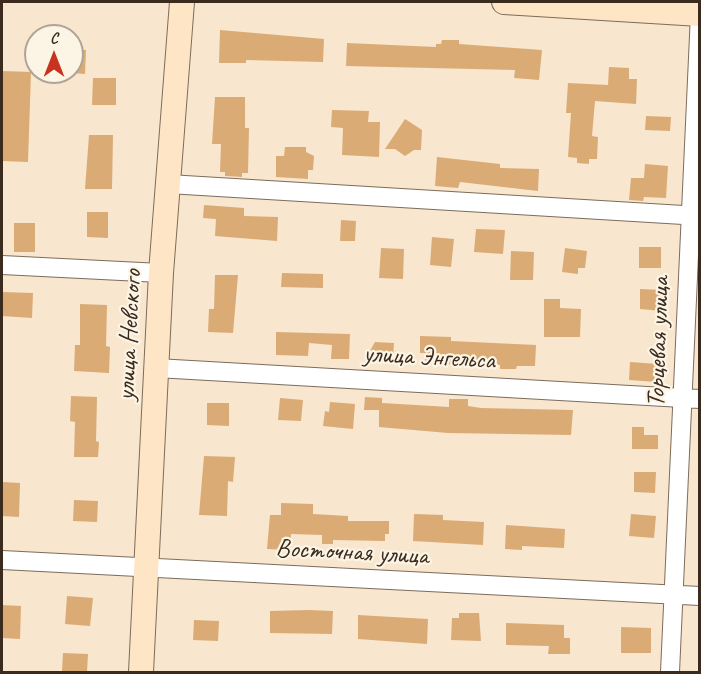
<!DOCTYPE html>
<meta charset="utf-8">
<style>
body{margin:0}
#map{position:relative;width:701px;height:674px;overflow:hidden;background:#f8e6ce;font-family:Caveat,sans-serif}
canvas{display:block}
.frame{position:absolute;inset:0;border:3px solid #3b2a1e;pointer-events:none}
.north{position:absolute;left:24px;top:24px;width:60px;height:60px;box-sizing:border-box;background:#fcf5e5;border:2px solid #afa495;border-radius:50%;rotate:0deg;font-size:16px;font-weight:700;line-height:24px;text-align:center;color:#3b2a1e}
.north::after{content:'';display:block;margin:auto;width:21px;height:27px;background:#c8321e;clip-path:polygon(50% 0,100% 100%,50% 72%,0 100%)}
</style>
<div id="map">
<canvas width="701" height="674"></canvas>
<div class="frame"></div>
<div class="north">С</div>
</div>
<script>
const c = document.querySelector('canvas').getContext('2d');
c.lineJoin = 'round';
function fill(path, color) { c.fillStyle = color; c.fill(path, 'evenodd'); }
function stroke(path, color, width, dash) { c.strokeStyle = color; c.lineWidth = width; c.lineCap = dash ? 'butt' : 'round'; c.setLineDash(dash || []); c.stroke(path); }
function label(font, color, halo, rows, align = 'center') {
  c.font = font + ' Caveat,sans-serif'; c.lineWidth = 4.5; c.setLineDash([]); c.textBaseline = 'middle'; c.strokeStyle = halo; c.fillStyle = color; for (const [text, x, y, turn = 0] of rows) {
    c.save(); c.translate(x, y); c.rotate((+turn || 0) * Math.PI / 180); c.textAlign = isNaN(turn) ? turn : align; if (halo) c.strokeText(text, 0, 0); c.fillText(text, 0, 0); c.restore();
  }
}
fill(new Path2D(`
 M220 30 324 39 323 62 246 60V63H219Z
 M442 40H459V44L542 50 539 80 514 78 515 70 346 66 347 43 436 47V44H441Z
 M72 50H86L85 74 72 73Z
 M609 67 629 68V79H637L636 104 595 101 592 136 598 137 597 159H589V164L577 163V158L568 157 571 113H566L568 83 608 85Z
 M2 71 31 72 28 162 2 161Z
 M93 78H116V105H92Z
 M215 97H245V128H249L248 173H242V177L225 176V172H220L221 144H212Z
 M332 110 369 111 368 122H380L379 157 342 155 343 128 331 127Z
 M646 116 671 117 670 131 645 130Z
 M405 119 422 130 421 150H414L405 156 395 149H385Z
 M89 135H113L112 189H85Z
 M285 147H306V152L314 156 313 170H308V179L276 177V156H284Z
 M437 157 500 164V168L539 169 538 191 460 182 458 188 435 186Z
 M645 164 668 166 666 198 644 197 643 201 629 200 631 178H644Z
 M204 205 244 208V216L278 217 277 241 215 236 216 219 203 218Z
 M87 212H108V238L87 237Z
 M341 220 356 221 355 241H340Z
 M14 223H35V252H14Z
 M476 229 505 230 503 254 474 252Z
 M432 237 454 239 451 267 430 265Z
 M639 247H661V268H639Z
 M381 248 404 249 403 279 379 278Z
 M565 248 587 251 585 268H578V274L562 272Z
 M511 251 534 252 533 280H510Z
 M282 273 323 274V288L281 287Z
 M215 275H238L233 333 208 332 209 309H214Z
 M640 289 662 290V311L640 309Z
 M2 292 33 293 32 318 2 316Z
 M544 299H560V308L581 309 580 337H544Z
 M80 304 107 305 106 346 110 347 109 373 74 371 75 345H80Z
 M276 332 350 334 349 359H331L332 345 309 343 308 356 276 355Z
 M420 336 451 337V341L536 345 535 366H517L516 369H500V365L425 364V353H420Z
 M375 342 394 343 393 357 367 356Z
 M630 362 658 364 657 382 629 380Z
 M71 396 97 397 96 441 99 442 98 457H74L75 422 70 421Z
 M365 397 382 398V403L449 407V399H468V406L481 408 573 410 571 435 448 433 379 427V410H364Z
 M280 398 303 400 301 421 278 420Z
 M330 402 355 404 353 429 323 426 325 411 329 412Z
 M207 403H229V426L207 425Z
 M632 427H644V435H658V449H632Z
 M204 456 235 457 233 482 228 481 227 516 199 515Z
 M634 472H656L655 493 634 492Z
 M2 482 20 483 19 517 2 516Z
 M74 500 98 501 97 522 73 521Z
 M281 503 313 504V514L348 516V521H389V534H385V541L333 540V544H322V535L291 534 290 550 267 549 270 515H281Z
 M414 514 443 515V520L484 522 483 545 413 541Z
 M631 514 656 516 654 538 629 536Z
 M506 525 565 529 564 548 522 546V550L505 549Z
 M67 596 93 598 90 626 65 624Z
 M2 605 21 606 20 639 2 638Z
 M309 610 333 611 332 634 270 633V611Z
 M459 613H479L481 641 451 640 452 618H459Z
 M358 615 428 619 427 644 358 639Z
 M194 620 219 621 218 641 193 640Z
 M506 623 564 625V638H570V654H548L549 646 506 645Z
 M621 627 651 628V653H621Z
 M63 653 88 654 87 672 62 671Z`), '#dbab76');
const street = new Path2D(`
 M168 184 700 216
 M2 265 161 273
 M156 368 700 399
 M2 560 700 596
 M670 672 700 14`);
const secondary = new Path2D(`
 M504 2 700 14
 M141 672 161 273 182 2`);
stroke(street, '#7d6c5c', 20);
stroke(secondary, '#7d6c5c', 26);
stroke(street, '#fff', 18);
stroke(secondary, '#fee5c5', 24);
label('26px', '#3b2a1e', '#fcf5e5', [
 ["улица Невского",130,335,-87],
 ["Торцевая улица",659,342,-88],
 ["улица Энгельса",429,358,3],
 ["Восточная улица",352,553,3]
]);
</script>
